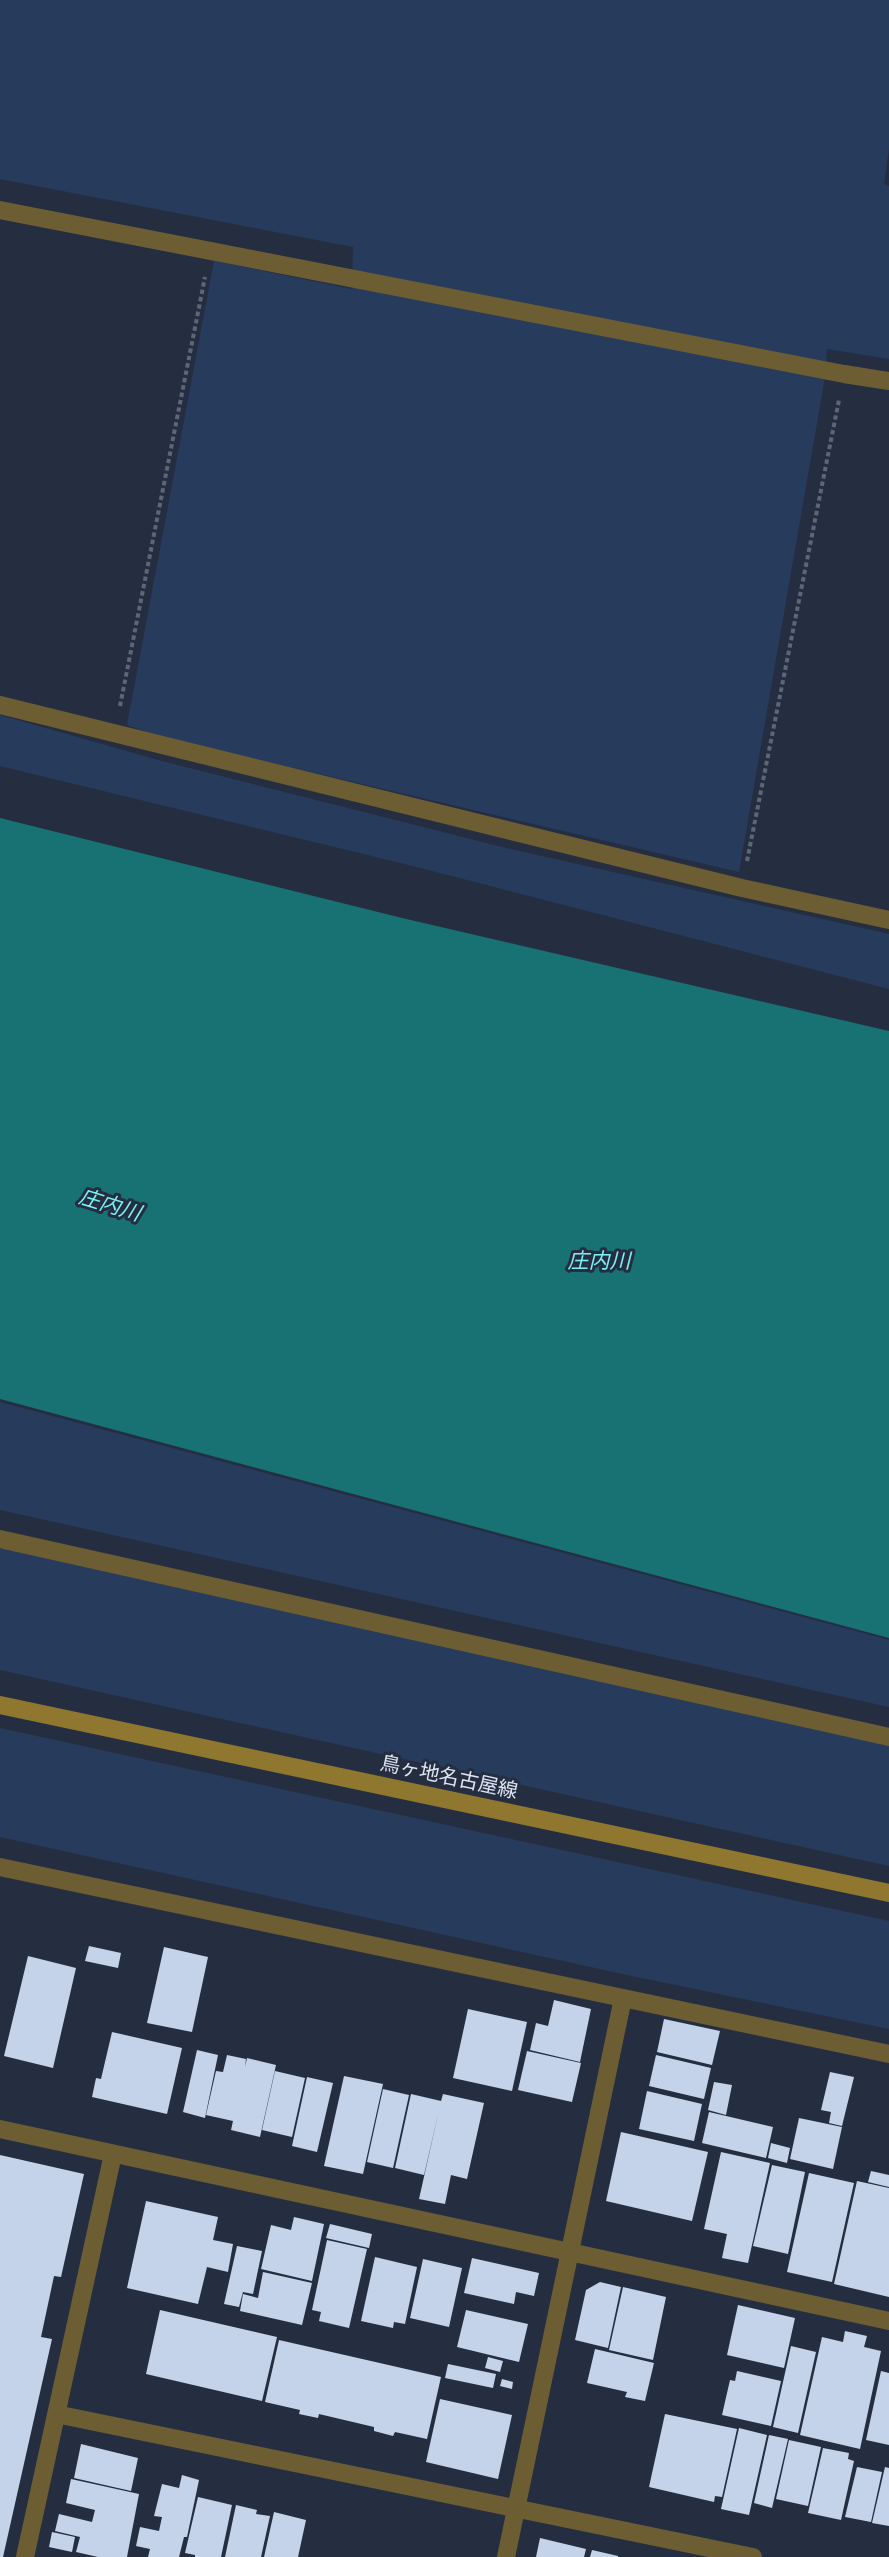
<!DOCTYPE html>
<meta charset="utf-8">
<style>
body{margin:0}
canvas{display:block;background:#242e40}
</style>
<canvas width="889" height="2557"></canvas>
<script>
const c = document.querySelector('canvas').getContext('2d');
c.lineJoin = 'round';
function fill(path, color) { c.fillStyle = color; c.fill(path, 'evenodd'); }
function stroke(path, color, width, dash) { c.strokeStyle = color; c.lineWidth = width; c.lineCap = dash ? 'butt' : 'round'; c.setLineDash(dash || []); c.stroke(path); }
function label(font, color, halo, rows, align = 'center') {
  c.font = font + ' Barlow,"Noto Sans JP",sans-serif'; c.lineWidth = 6; c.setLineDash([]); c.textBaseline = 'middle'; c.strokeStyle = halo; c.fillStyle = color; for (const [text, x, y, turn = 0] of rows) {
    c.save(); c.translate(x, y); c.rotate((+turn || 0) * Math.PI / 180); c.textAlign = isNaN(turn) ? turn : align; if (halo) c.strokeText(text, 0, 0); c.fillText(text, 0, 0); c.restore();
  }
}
fill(new Path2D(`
 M0 0H889V149L884 184 889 186V359L827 349 825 377 739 872 161 737 127 725 214 261 352 289 353 247 0 179Z
 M0 715 158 760 506 848 889 934V989L413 866 0 766Z
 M0 1402 889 1640V1707L0 1510Z
 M0 1547 889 1745V1866L0 1670Z
 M0 1728 889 1921V2029L627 1975 0 1837Z`), '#273b5d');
fill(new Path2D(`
 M0 818 402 918 889 1031V1638L0 1399Z`), '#187172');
fill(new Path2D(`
 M89 1946 121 1953 118 1968 85 1961Z
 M164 1947 208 1957 192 2032 147 2023Z
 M28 1956 76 1968 53 2068 4 2056Z
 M554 2000 591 2009 580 2062 530 2050 536 2023 548 2026Z
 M468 2009 527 2022 512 2091 453 2078Z
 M664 2019 720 2031 712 2065 657 2052Z
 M112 2032 182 2048 167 2114 92 2097 96 2078 101 2079Z
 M197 2050 218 2055 205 2118 183 2112Z
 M527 2051 581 2063 572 2102 518 2090Z
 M227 2055 246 2059 245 2067 247 2058 276 2065 260 2137 231 2130 233 2121 206 2115 216 2071 223 2072Z
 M656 2055 711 2068 704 2099 649 2086Z
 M275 2071 305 2078 292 2137 262 2130Z
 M830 2072 854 2077 842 2126 829 2123 831 2112 821 2110Z
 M344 2076 383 2084 363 2174 324 2166Z
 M307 2077 333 2083 317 2152 292 2146Z
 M714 2082 732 2085 726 2115 708 2110Z
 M383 2089 409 2095 393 2168 367 2162Z
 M647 2091 702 2104 694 2141 639 2129Z
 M411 2094 441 2101 443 2094 484 2103 467 2179 451 2175 445 2204 419 2199 439 2110 424 2175 395 2168Z
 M709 2112 773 2127 766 2158 702 2143Z
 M799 2118 842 2127 833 2169 790 2159Z
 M621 2132 708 2152 692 2221 606 2201Z
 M771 2143 790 2148 787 2163 768 2158Z
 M721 2152 770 2163 748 2263 722 2258 727 2234 704 2229Z
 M0 2155 84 2174 61 2277 54 2276 41 2337 52 2339 3 2557H0Z
 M772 2165 805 2172 788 2254 753 2246Z
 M871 2171 889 2175V2187L868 2182Z
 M809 2173 854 2183 832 2282 787 2272Z
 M857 2181 889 2188V2297L834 2284Z
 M146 2201 218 2217 213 2240 233 2244 228 2272 207 2267 198 2304 127 2288Z
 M294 2217 324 2224 312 2281 261 2269 271 2225 291 2230Z
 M330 2224 372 2234 369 2248 326 2238Z
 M327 2240 367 2249 349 2328 319 2321 321 2312 312 2310Z
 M237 2246 262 2251 253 2294 243 2292 239 2307 224 2304Z
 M375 2257 417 2267 405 2324 394 2322 393 2328 361 2321Z
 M472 2258 539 2273 534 2296 516 2292 514 2304 464 2293Z
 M423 2259 462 2268 449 2327 410 2318Z
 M263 2272 312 2283 302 2325 240 2311 243 2294 258 2298Z
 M600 2282 621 2287 608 2348 575 2340 586 2290Z
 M623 2287 666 2297 653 2360 609 2350Z
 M738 2305 795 2318 784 2368 727 2355Z
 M160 2310 277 2337 262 2401 146 2374Z
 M466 2310 528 2324 519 2362 457 2347Z
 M845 2331 867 2336 864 2347 881 2351 860 2449 800 2435 822 2337 843 2342Z
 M279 2340 441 2377 427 2439 395 2432 393 2436 374 2431V2427L319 2414 318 2418 299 2414 300 2410 265 2402Z
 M791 2346 816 2352 798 2433 773 2427Z
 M595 2349 654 2363 645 2401 625 2397 627 2392 587 2383Z
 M488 2357 503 2361 500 2372 485 2368Z
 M448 2364 496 2374 493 2388 445 2378Z
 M737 2371 781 2381 771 2426 722 2415 730 2380 735 2381Z
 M881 2371 889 2373V2445L866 2440Z
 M502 2379 513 2382 512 2389 500 2386Z
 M440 2399 512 2415 498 2479 426 2462Z
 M665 2414 737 2429 722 2497 715 2496 714 2502 649 2487Z
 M739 2428 767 2435 749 2515 721 2509Z
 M769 2435 788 2439 772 2508 754 2503Z
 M789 2440 821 2447 808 2506 776 2499Z
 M81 2444 138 2458 131 2491 74 2478Z
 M823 2448 849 2453 848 2459 854 2461 841 2520 808 2513Z
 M857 2467 882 2472 871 2522 845 2517Z
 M885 2467 889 2468V2526L872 2523Z
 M182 2475 199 2480 187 2537H184L179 2557H148L150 2549 136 2546 140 2527 159 2531 162 2517 154 2516 162 2484 179 2488Z
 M71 2479 139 2494 127 2557H98L76 2552 80 2537 55 2531 59 2514 92 2522 95 2510 66 2503Z
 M198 2497 232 2505 221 2557H195V2555L185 2553Z
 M236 2505 257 2510 256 2514 270 2516 261 2557H225Z
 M274 2512 306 2520 298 2557H264Z
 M52 2532 75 2537 72 2552 49 2547Z
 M540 2538 586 2549 584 2557H536Z
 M592 2550 618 2556V2557H590Z`), '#c5d3ea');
stroke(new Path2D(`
 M120 706 205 277
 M747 861 839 400`), '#5d6676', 4, [4.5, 3]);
stroke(new Path2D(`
 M0 210 844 374 889 381
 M0 1539 889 1737`), '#6c5d33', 18);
stroke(new Path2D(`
 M0 705 742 888 889 920
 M0 1867 889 2054
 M0 2129 889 2321
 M56 2414 753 2557
 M25 2557 113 2154
 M506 2557 623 1998`), '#6c5d33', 18);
stroke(new Path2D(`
 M0 1705 889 1893`), '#8f7730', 18);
label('20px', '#dee5f1', '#242e40', [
 ["鳥ヶ地名古屋線",449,1777,12]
]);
label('italic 21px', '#7af2f4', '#242e40', [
 ["庄内川",110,1205,17],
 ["庄内川",599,1261]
]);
</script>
